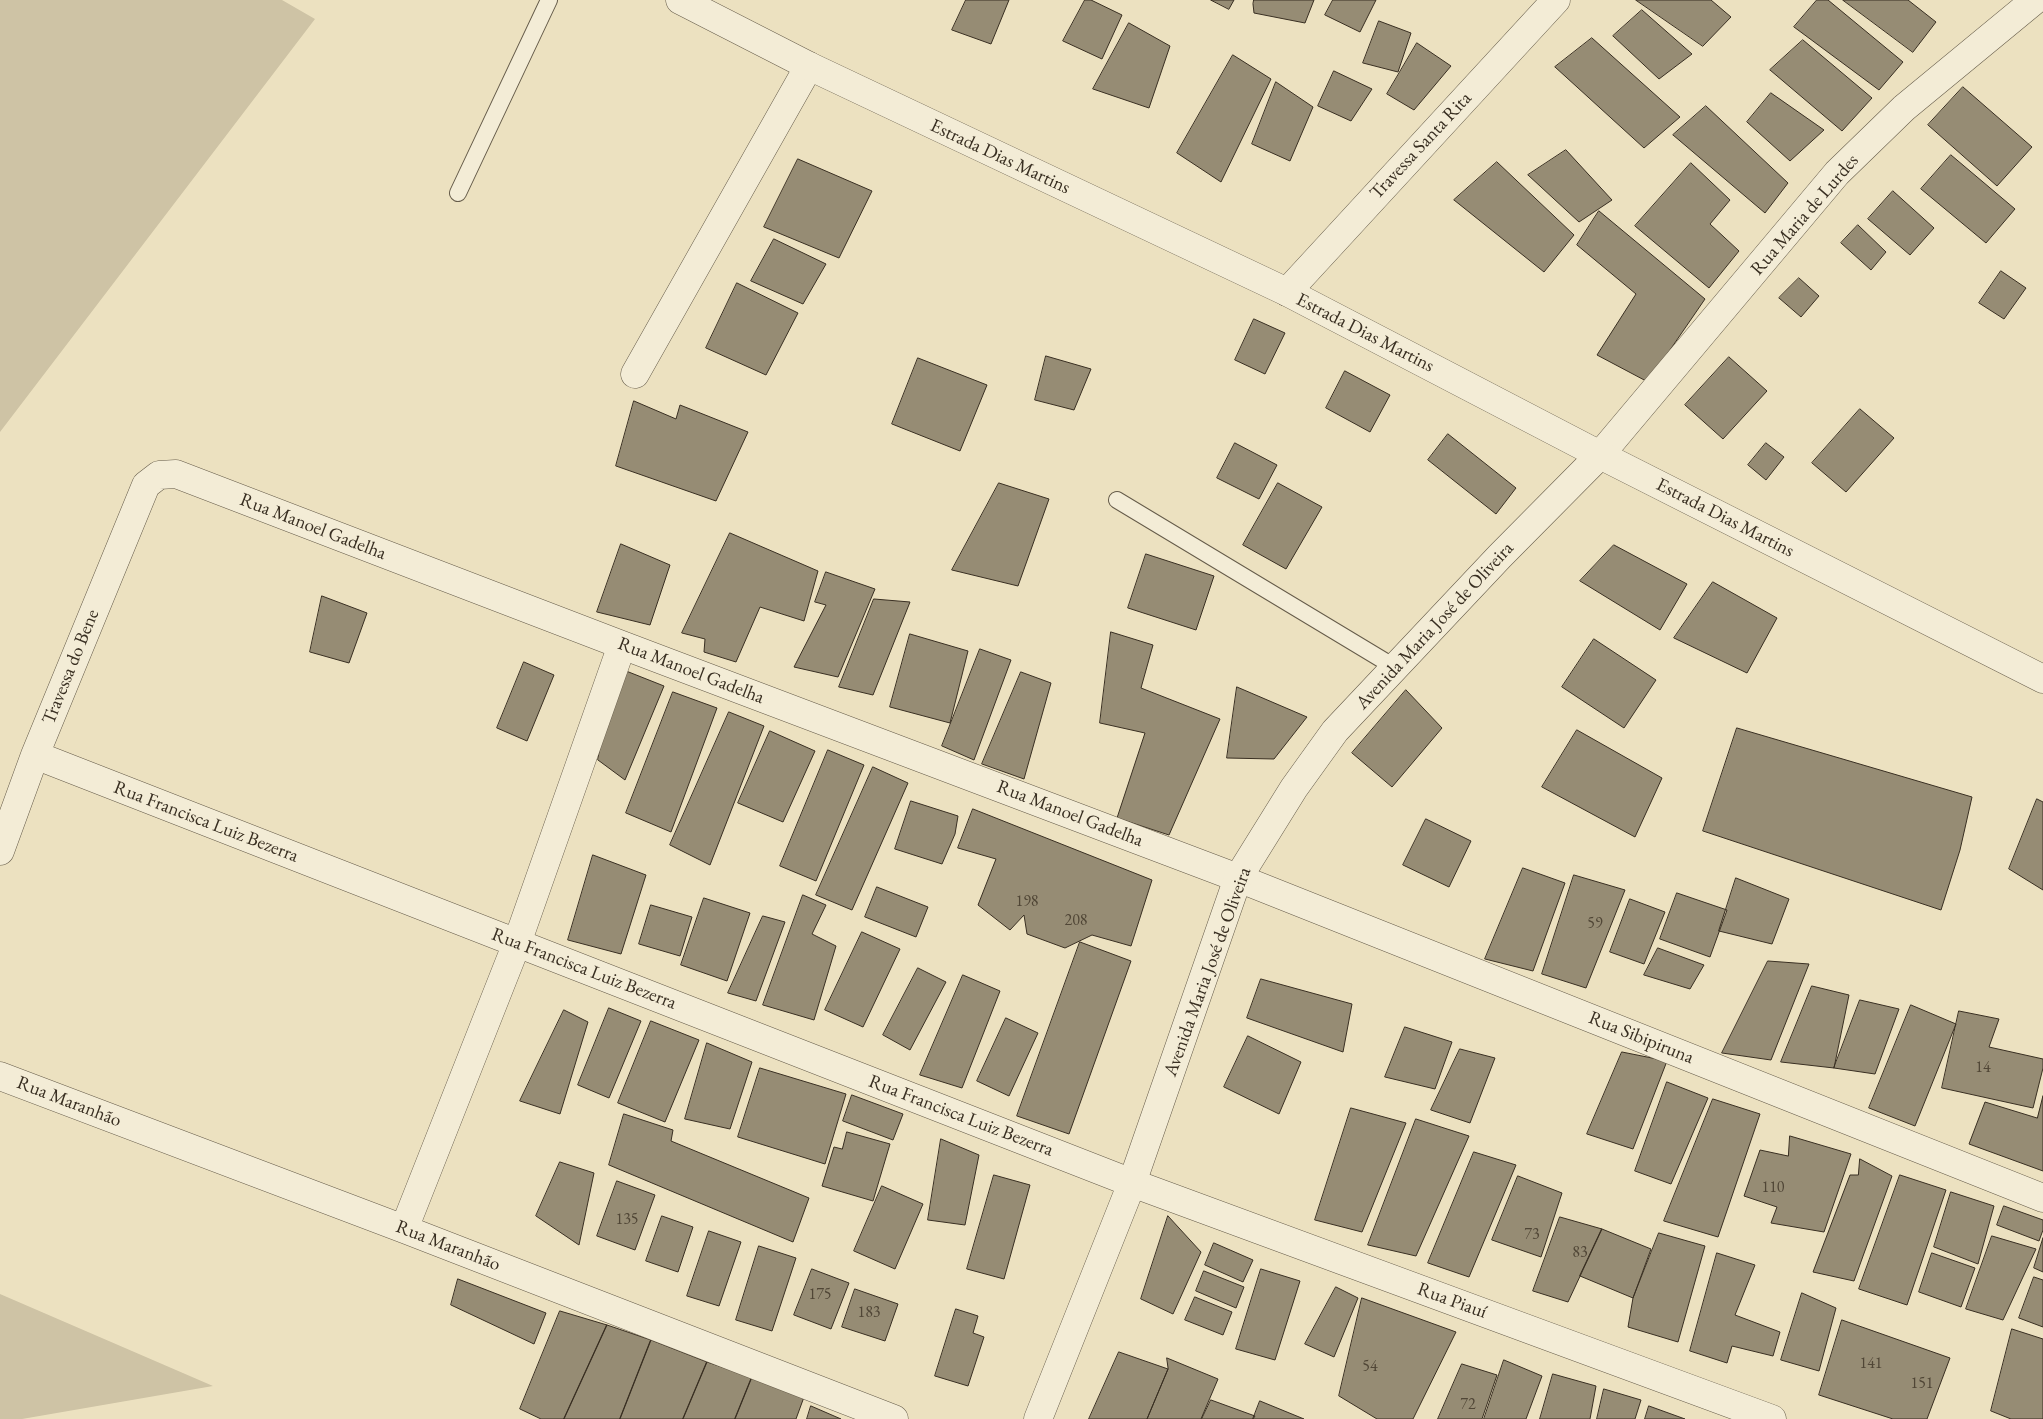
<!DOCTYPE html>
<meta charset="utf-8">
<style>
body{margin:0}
canvas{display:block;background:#ece1c0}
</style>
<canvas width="2043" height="1419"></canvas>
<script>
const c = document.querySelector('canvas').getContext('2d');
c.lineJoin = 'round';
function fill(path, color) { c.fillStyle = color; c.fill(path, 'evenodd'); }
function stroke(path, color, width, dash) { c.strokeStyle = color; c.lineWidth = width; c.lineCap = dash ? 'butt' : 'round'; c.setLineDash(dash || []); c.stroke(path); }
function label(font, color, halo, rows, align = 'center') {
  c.font = font + ' "EB Garamond",serif'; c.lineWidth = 4; c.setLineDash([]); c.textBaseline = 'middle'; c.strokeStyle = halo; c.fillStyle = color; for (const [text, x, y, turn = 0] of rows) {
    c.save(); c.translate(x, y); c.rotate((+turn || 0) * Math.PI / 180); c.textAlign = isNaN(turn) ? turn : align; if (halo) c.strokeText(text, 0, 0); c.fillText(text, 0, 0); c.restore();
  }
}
fill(new Path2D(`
 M0 0H282L315 19 0 432Z
 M0 1294 213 1386 22 1419H0Z`), '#cec3a5');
const building = new Path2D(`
 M966 0H1009L991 44 952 30Z
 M1085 0H1091L1122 15 1102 59 1063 41Z
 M1211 0H1234L1229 9Z
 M1254 0H1314L1305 23 1254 13 1253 4Z
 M1333 0H1376L1360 32 1325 15Z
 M1636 0H1711L1731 17 1703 46Z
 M1817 0H1828L1903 62 1879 90 1794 27Z
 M1843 0H1908L1936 22 1913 52Z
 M1642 10 1692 54 1659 79 1613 36Z
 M1379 21 1411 33 1398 72 1363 63Z
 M1129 23 1170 46 1149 108 1093 89Z
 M1592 38 1680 117 1644 148 1555 67Z
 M1803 40 1872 98 1842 131 1770 70Z
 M1417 43 1451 66 1414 110 1387 94Z
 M1233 55 1271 79 1221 182 1177 153Z
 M1334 71 1372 89 1351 121 1318 106Z
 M1276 82 1313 107 1290 161 1252 144Z
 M1963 87 2032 147 1997 186 1928 125Z
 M1771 93 1824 130 1790 161 1747 122Z
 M1706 106 1788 183 1765 213 1673 135Z
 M1566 150 1612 200 1579 222 1528 175Z
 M1951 155 2015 209 1986 243 1921 189Z
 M798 159 872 191 839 258 764 227Z
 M1497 162 1574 235 1544 272 1454 200Z
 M1691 163 1730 200 1710 224 1739 251 1709 288 1635 226Z
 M1893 191 1934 228 1910 255 1868 219Z
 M1599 211 1705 299 1648 382 1597 355 1636 294 1577 245Z
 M1858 225 1886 252 1871 270 1841 243Z
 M774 239 826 264 803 304 751 281Z
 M2001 271 2026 288 2004 319 1979 303Z
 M1799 278 1819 296 1801 317 1779 298Z
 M737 283 798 313 766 375 706 348Z
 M1254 319 1285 333 1265 374 1235 360Z
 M1046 356 1091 369 1074 410 1035 400Z
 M1729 357 1767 391 1723 439 1685 405Z
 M918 358 987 385 960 451 892 424Z
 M1345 371 1390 395 1370 432 1326 408Z
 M634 401 676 419 680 405 748 432 716 501 616 466Z
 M1860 409 1894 438 1846 492 1812 463Z
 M1448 434 1516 488 1496 514 1428 460Z
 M1235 443 1277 465 1259 499 1217 478Z
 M1766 443 1784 457 1766 480 1748 465Z
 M999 483 1049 499 1018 586 952 570Z
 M1278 483 1322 507 1286 569 1243 545Z
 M730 533 818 571 804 621 760 607 736 662 704 652 705 639 682 633Z
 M621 544 670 565 650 625 597 612Z
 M1614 545 1687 584 1660 630 1580 581Z
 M1146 554 1214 576 1196 630 1128 608Z
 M826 572 875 589 838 677 794 667 826 605 815 602Z
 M1713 582 1777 618 1747 673 1674 638Z
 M322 596 367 613 349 663 310 652Z
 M874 599 910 602 873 695 839 687Z
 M1111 632 1153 645 1141 688 1220 719 1169 835 1117 818 1145 733 1100 723Z
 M910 634 968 651 950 723 890 707Z
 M1594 639 1656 680 1624 728 1562 687Z
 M980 649 1011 660 974 760 942 746Z
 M524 662 554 675 527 741 497 728Z
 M616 667 664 686 625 780 598 760Z
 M1021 672 1051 683 1024 779 982 764Z
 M1237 687 1307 717 1274 759 1227 758Z
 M1406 690 1442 728 1392 787 1352 753Z
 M673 692 717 708 671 832 626 813Z
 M729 712 764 726 710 865 670 845Z
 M1737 728 1972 797 1960 850 1941 910 1703 831Z
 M1577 730 1662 778 1635 837 1542 787Z
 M770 731 815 751 783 822 738 803Z
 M828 750 864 765 816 881 780 866Z
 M873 767 908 783 852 910 816 895Z
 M2037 799 2043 802V890L2009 869Z
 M911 801 958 816 955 834 942 864 895 849Z
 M973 809 1152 880 1131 946 1092 935 1065 948 1027 934 1024 915 1010 930 978 905 996 859 958 848Z
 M1426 819 1471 841 1449 887 1403 865Z
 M593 855 646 875 621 954 568 940Z
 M1523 868 1565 883 1533 971 1485 959Z
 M1574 875 1625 890 1586 988 1542 974Z
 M1736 878 1789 899 1772 944 1719 931Z
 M877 887 928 907 916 937 865 917Z
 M1677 893 1727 910 1710 957 1660 939Z
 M803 895 826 905 812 934 836 946 814 1020 763 1005Z
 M704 898 750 913 727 981 681 965Z
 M1630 899 1665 912 1644 964 1610 952Z
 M651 905 692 917 680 956 639 944Z
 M763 916 785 922 756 1001 728 993Z
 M862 932 900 949 863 1027 825 1010Z
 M1080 942 1131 961 1069 1134 1017 1116Z
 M1658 948 1704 965 1690 989 1644 975Z
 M1768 961 1809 964 1771 1060 1722 1053Z
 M918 968 946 982 910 1050 883 1035Z
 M963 975 1000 991 962 1088 920 1075Z
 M1261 979 1352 1004 1343 1052 1247 1018Z
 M1812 986 1849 995 1834 1068 1781 1062Z
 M1860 1000 1899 1009 1875 1074 1834 1068Z
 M1911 1005 1956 1024 1915 1126 1869 1108Z
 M609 1008 641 1021 609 1098 578 1085Z
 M564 1010 588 1022 560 1114 520 1101Z
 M1959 1011 1999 1019 1989 1047 2043 1059V1068L2033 1108 1942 1088Z
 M1006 1018 1038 1033 1009 1096 977 1081Z
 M651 1021 699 1040 665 1122 618 1103Z
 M1405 1027 1452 1042 1435 1089 1385 1077Z
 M1248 1036 1301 1062 1279 1114 1224 1087Z
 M707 1043 752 1062 730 1129 685 1119Z
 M1460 1049 1495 1058 1470 1123 1431 1110Z
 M1622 1052 1667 1061 1633 1149 1587 1134Z
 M760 1068 846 1094 825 1164 738 1137Z
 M1667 1082 1708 1098 1671 1184 1635 1171Z
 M852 1095 903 1114 893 1140 843 1121Z
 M2043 1096V1171L1969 1144 1985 1102 2037 1118Z
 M1713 1099 1760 1114 1718 1237 1664 1221Z
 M1351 1108 1406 1123 1362 1232 1315 1220Z
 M624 1114 673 1130 671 1141 809 1198 793 1242 609 1165Z
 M1416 1119 1469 1136 1416 1256 1368 1245Z
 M847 1132 890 1144 873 1201 822 1186 834 1147 842 1149Z
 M1790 1136 1851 1154 1824 1232 1771 1223 1777 1207 1744 1196 1760 1150 1788 1156Z
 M941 1139 979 1155 965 1225 928 1220Z
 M1474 1152 1516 1165 1469 1277 1428 1263Z
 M1860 1159 1892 1176 1854 1281 1813 1272 1850 1175H1858Z
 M560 1162 594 1173 579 1245 536 1216Z
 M994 1175 1030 1185 1004 1279 967 1269Z
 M1900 1175 1946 1190 1907 1305 1859 1289Z
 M1518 1176 1562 1193 1541 1257 1492 1240Z
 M617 1181 655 1195 635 1250 597 1236Z
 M882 1186 923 1204 895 1269 854 1251Z
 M1951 1192 1994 1206 1978 1264 1934 1247Z
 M2004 1206 2043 1220V1230L2039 1241 1997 1225Z
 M662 1216 693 1227 678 1272 646 1261Z
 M1168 1216 1201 1252 1173 1314 1141 1299Z
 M1560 1217 1602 1229 1568 1302 1533 1291Z
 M1602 1229 1651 1249 1633 1298 1580 1276Z
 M709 1231 741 1242 719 1306 687 1296Z
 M1659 1233 1705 1246 1678 1342 1628 1327 1633 1298Z
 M1992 1236 2036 1249 2003 1320 1966 1309Z
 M2043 1238V1272L2034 1268Z
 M1214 1243 1253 1260 1243 1282 1205 1265Z
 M759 1246 796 1258 772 1331 736 1320Z
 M1717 1253 1755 1265 1735 1315 1780 1332 1773 1356 1732 1346 1727 1363 1690 1351Z
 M1932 1253 1975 1268 1961 1307 1919 1292Z
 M812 1269 849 1283 831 1329 794 1315Z
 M1261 1269 1300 1281 1275 1360 1236 1349Z
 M1204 1271 1244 1287 1236 1308 1196 1291Z
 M2034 1277 2043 1280V1327L2019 1318Z
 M458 1279 546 1313 534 1344 451 1305Z
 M1336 1287 1358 1298 1334 1357 1305 1344Z
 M855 1289 898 1304 885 1341 842 1327Z
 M1802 1293 1836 1308 1819 1371 1781 1360Z
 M1195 1297 1232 1312 1223 1335 1185 1320Z
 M1362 1298 1456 1332 1413 1419H1377L1339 1396Z
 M956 1309 978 1316 973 1333 984 1337 968 1386 935 1376Z
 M560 1311 607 1325 564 1419H541L520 1409Z
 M1842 1320 1950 1358 1927 1419H1893L1819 1395Z
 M607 1325 651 1340 620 1419H564Z
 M2012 1329 2043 1339V1419H2011L1991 1411Z
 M651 1340 707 1362 683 1419H620Z
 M1119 1352 1168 1369 1147 1419H1089Z
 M1167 1358 1218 1379 1201 1419H1147L1168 1369Z
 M1504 1360 1542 1376 1526 1419H1484Z
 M707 1362 752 1377 735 1419H683Z
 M1462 1364 1497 1375 1482 1419H1438Z
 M1553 1374 1596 1386 1590 1419H1540Z
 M752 1377 804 1397 796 1419H735Z
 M1604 1389 1641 1400 1635 1419H1597Z
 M1211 1400 1255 1416 1253 1419H1202Z
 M1260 1401 1304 1419H1253Z
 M811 1406 841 1419H807Z
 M1649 1406 1685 1419H1645Z`);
fill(building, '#968c74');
stroke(building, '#392f22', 1);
const service = new Path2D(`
 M458 193 549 0
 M1117 500 1396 668`);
const minor = new Path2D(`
 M1287 292 1556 0
 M635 374 809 66
 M1600 455 1837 173 1904 108 2035 0
 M35 755 1132 1183 1772 1419
 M0 851 35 755 146 485 159 475 176 474 622 645 1238 878 2043 1198
 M0 1076 404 1229 894 1419
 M404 1229 517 943 622 645`);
const tertiary = new Path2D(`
 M680 0 809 66 1287 292 1600 455 2043 679
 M1038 1419 1132 1183 1238 878 1294 788 1335 731 1500 556 1600 455`);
stroke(service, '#665c4a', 18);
stroke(minor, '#665c4a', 29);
stroke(tertiary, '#665c4a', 29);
stroke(service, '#f3ecd6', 16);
stroke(minor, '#f3ecd6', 28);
stroke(tertiary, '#f3ecd6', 28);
label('16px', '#504636', null, [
 ["198",1027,902],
 ["208",1076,921],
 ["59",1595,924],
 ["14",1983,1068],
 ["110",1773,1188],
 ["135",627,1220],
 ["73",1532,1235],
 ["83",1580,1253],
 ["175",820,1295],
 ["183",869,1313],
 ["141",1871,1364],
 ["54",1370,1367],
 ["151",1922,1384],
 ["72",1468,1405]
]);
label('19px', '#392f22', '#f3ecd6', [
 ["Travessa Santa Rita",1421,146,-47],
 ["Estrada Dias Martins",1000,157,25],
 ["Rua Maria de Lurdes",1805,215,-49],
 ["Estrada Dias Martins",1365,333,27],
 ["Estrada Dias Martins",1725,518,27],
 ["Rua Manoel Gadelha",313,527,21],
 ["Avenida Maria José de Oliveira",1435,626,-47],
 ["Travessa do Bene",71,667,-68],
 ["Rua Manoel Gadelha",691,671,21],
 ["Rua Manoel Gadelha",1070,814,21],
 ["Rua Francisca Luiz Bezerra",206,822,21],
 ["Rua Francisca Luiz Bezerra",584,969,21],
 ["Avenida Maria José de Oliveira",1208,972,-70],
 ["Rua Sibipiruna",1641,1038,22],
 ["Rua Maranhão",69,1102,21],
 ["Rua Francisca Luiz Bezerra",961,1116,21],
 ["Rua Maranhão",448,1246,21],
 ["Rua Piauí",1452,1301,20]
]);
</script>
